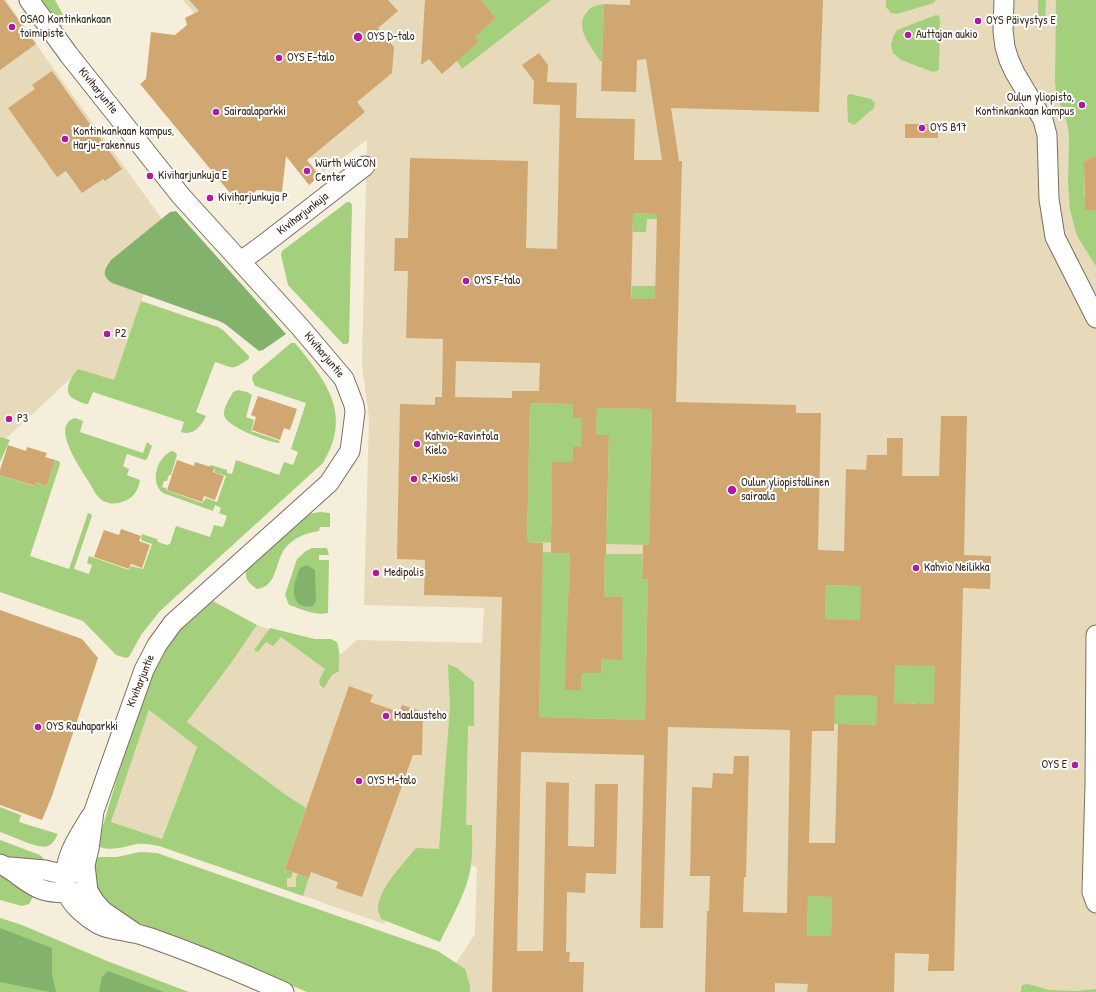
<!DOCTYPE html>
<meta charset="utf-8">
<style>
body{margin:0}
canvas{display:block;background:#f5eedb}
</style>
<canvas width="1096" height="992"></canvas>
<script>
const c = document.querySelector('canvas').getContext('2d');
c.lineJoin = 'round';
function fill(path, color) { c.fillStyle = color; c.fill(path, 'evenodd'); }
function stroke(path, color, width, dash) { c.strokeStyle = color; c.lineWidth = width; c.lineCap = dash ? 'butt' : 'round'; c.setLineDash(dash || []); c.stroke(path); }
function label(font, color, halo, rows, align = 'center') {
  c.font = font + ' "Patrick Hand",sans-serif'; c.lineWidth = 4; c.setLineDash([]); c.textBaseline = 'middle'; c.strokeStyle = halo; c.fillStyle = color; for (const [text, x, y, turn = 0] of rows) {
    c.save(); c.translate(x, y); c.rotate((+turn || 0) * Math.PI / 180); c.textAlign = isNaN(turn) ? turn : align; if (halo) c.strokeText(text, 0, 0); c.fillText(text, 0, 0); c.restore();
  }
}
fill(new Path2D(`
 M0 0H6L43 54 167 226 110 393 70 379 0 444Z
 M183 0H1096V992H437L475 934 477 867 427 854 384 924 272 885 302 805 286 795 187 722 231 663 257 625 341 654 357 640 482 643 484 608 364 605 369 418 362 365 367 140 323 172Z
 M149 710 197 747 162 839 111 822Z`), '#e7daba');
fill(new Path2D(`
 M41 0H55L67 22 60 27Z
 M481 0H551L462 69 457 61 479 42 475 37 496 18Z
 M886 0H936L933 3 897 14 891 13 886 7Z
 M1038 0H1046L1045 25 1038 24Z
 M1056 0H1096V155L1084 162V196L1096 203V266L1077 236 1070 210 1068 183 1069 136 1067 123 1056 92 1055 82Z
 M604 4 602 61H600C592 47 573 27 587 12 591 6 597 5 604 4Z
 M936 15 939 16 940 19 939 70 933 72 901 60 893 53 891 45 893 37 897 30Z
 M850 94 871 99 875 103 874 108 854 125 848 122 847 98 848 95Z
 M347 202H350L352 205 349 342 347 344H343L288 285 281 255 282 251Z
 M633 213 657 214V219H647L646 232H633Z
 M632 286H656L655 299H631Z
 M141 301 218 327 223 330 249 356V359C230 371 235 368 215 362L196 412 206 416C201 426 194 436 181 432L184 422 93 392 88 404H86C82 403 78 401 74 399 61 392 72 376 78 369L114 380Z
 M291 343H295C326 381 353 414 323 463L160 611 141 635 129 657 126 658 116 655 83 621 0 592V475L34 486 36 482 47 486 55 460 59 461 60 464 30 556 69 569 88 513 91 514 92 516 74 569 89 574 92 565 87 563 89 556 129 570 131 566 143 569 152 544 141 540 142 534 157 539 158 542 167 545 170 544 176 526 210 537 214 525 223 527 227 516 219 513 221 508 215 505 213 511 163 493C149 482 157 457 172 451L175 452 177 455 171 475H169L167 481H164L162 487 166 488V490L202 503 206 498 217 502 226 476 214 472 215 469 209 467 211 465 227 470V473L232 474 236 460 279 475 284 462 293 465 298 452 291 449 306 403 255 386 252 379 253 375Z
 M238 390 247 392 252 395 246 417 254 420 251 431 280 441 279 443C268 442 226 427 224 415 223 408 230 398 233 392Z
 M530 403 573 404V418H582V427H596L597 408 652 409 649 545 605 544V525H607L609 435 594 448 573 447V462H553L551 524 571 543 527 542Z
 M75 418 83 421 80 432 143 453 147 442 152 446 147 459 145 460 127 454 123 466 129 469 127 475 140 480C139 488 135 496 127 500 121 503 113 505 106 502 97 500 92 486 87 479 80 467 50 425 75 418Z
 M1 437 10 440 0 462V438Z
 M320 512 330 513V527H320L319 531C307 533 297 536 288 545 274 558 279 587 257 589 247 582 243 577 248 565L301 518 309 514Z
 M312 548H327L329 555H319V560H329L328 613C315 616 301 609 289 605L285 595 297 559 306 551Z
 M542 552 570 553 569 595H568L566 690H580L581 673H601L602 659H622L623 597H604L605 554H642V579H648L645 720 539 717Z
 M826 585 863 586 859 696H873L895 665H915L937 588 934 726 916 703H877L876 725 834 724 837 619H825Z
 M211 600 257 625 231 663 187 722 286 795 306 808 285 869 293 872 291 878H287V887H296V878L298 874 309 878 303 896 159 846C152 845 145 843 137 844 123 847 111 852 97 846L127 744 155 666 172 637ZM149 710 197 747 162 839 111 822Z
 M270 628 315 639H331L337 642 339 650V671L332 675 324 688 320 685 319 681 325 669 281 637 273 646 266 642 258 652 254 650Z
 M448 664 457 668 474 682V726H468L466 825H472C472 840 473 856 470 871 466 893 450 921 440 942L381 919C380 916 379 913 378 910 377 890 404 863 416 848L439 849 450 707Z
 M0 807 21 815 19 822 58 834C55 839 53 844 48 846 39 850 10 835 0 832Z
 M0 840 40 855 43 858 42 865 0 855Z
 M140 852 157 853 438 951 465 969 470 986V992H307L199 946 115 914 96 890 94 867 96 857H117Z
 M0 875 4 876 34 895 29 904 22 906 0 900Z
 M808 896 832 897 831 936H807Z
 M0 918 22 925 107 961 189 992H0Z
 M1028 984 1049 990 1075 991 1096 989V992H1021L1022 985Z`), '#a4d07d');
fill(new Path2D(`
 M176 211 286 334 263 350 259 351 225 324 219 321 112 283C101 275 104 270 111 260L170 212Z
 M307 565 315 570 316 601 313 606C300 609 293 602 294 588 294 582 298 574 300 568Z
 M0 928 52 948V974L56 992H50L0 982Z
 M108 971 164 992H99L102 977Z`), '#83b26c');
fill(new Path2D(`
 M0 0H4L36 44 0 70Z
 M189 0H388L398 11 378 28 394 47 392 73 357 102 365 112 307 160 320 176 309 185 286 156 282 192 257 190 240 205 140 84 146 79 151 32 175 35 187 25 185 18 199 11Z
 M425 0H481L496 18 475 37 479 42 442 74 429 59 421 65Z
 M630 0H823L819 112 671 108 679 161H682L676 402 796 405V413H821L818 550 844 551 846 469 866 470 867 455H887V438H903L902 476H939L941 416H967L964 555 991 556 990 589 963 588 954 971H928L929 954 895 953 894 992H807L808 984 775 983V992H705L707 911H709L710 876H690L692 787 712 788 713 773 733 774 734 756H749L746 877H744L743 912 787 913 790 730 668 727 663 928H640L644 755 521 752 517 951H543L546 782 569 783 568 846 594 847 595 784H618L616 874 586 873 585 893 567 892 566 952H570L569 962H584L583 992H492L502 597 424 595 425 560 397 559 400 404 435 405V397H442L443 339 406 338 408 271H394L395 238H408L410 158 528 161 526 248 557 249 560 105 533 104 534 81 522 65 539 53 548 65 547 82 577 83 576 118 635 119 634 160H662L646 59 637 60 636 92 601 91 604 4 630 5ZM633 213 657 214 655 299H631ZM456 361 540 363 539 391H512V398L455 397ZM530 403 573 404V418H582L581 447H573V462H552L551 553H570L569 595H568L565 690H581V673H601L602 659 622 660 623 597H604L605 554H606L609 435H596L597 408 652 409 649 545H643L642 579H648L645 720 539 717 543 543 527 542ZM826 585 861 586 860 620 825 619ZM895 665 935 666 934 704 894 703ZM835 695 877 696 876 725 838 724 835 843H809L812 731H834ZM808 896 832 897 831 936H807Z
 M52 71 122 169 105 181 103 179 82 193 66 171 57 177 8 108 35 89 32 85Z
 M905 124H938V138H905Z
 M1096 155V210H1085L1084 162Z
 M258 396 297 409 290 430 284 428 280 440 252 430 256 417 251 415Z
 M8 445 26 451 27 447 47 453 45 457 55 460 47 486 36 482 35 486 0 475V470Z
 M177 460 194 466 195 462 214 468 213 472 224 476 215 500 204 496 202 502 167 490Z
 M121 529 141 536 139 541 150 545 142 568 131 564 129 569 94 557 104 530 119 535Z
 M0 610 82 639 98 658 52 796 42 820 0 805Z
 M349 686 373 695 370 702 399 712 402 705 423 712 422 755H413L362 897 336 888 338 882 311 872 309 878 285 869Z`), '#d0a771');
const minor = new Path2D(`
 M29 0 69 55 181 196 300 327 344 379 354 405 355 412 350 451 329 483 173 623 157 645 144 670 94 811 89 849 85 865 88 891 95 902 103 911 135 933
 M1004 0 1003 31 1005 47 1009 60 1015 73 1043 120 1047 135 1049 199 1055 237 1096 318
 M241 261 263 245 365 166
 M1096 635 1095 785 1092 892 1096 903
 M91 816C79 836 63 857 66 883 66 886 66 891 68 895 73 906 87 918 98 924 109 930 121 930 133 933 139 934 145 936 151 938 196 954 240 972 284 992
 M0 864C14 870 24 882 38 888 49 893 67 894 79 892
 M10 867 45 870 65 875 76 873`);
stroke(minor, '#7c6f60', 21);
stroke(minor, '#fff', 19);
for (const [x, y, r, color] of [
 [978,21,4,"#b5179e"],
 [12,27,4,"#b5179e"],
 [908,35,4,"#b5179e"],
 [358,37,5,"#b5179e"],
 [279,58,4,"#b5179e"],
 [1082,105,4,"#b5179e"],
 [216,112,4,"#b5179e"],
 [922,128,4,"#b5179e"],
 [65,139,4,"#b5179e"],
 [307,171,4,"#b5179e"],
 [150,176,4,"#b5179e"],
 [210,198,4,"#b5179e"],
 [466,281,4,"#b5179e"],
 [107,334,4,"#b5179e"],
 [9,419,4,"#b5179e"],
 [417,444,4,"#b5179e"],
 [414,479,4,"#b5179e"],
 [732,490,5,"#b5179e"],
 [916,568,4,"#b5179e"],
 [376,573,4,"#b5179e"],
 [386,716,4,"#b5179e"],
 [38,727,4,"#b5179e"],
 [1075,765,4,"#b5179e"],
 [359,781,4,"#b5179e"]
]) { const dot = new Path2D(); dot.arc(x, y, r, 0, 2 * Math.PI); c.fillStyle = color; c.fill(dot); stroke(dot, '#fff', 1.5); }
label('12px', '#3b2a1e', '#fff', [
 ["OSAO Kontinkankaan",20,20],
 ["toimipiste",20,34],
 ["OYS Päivystys E",986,21],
 ["Auttajan aukio",916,35],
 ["OYS D-talo",367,37],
 ["OYS E-talo",287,58],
 ["Oulun yliopisto,",1074,98,"right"],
 ["Kontinkankaan kampus",1074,112,"right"],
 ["Sairaalaparkki",224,112],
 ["OYS B17",930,128],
 ["Kontinkankaan kampus,",73,132],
 ["Harju-rakennus",73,146],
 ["Würth WüCON",315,164],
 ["Center",315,178],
 ["Kiviharjunkuja E",158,176],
 ["Kiviharjunkuja P",218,198],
 ["OYS F-talo",474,281],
 ["P2",115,334],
 ["P3",17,419],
 ["Kahvio-Ravintola",425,437],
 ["Kielo",425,451],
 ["R-Kioski",422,479],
 ["Oulun yliopistollinen",741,483],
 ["sairaala",741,497],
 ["Kahvio Neilikka",924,568],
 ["Medipolis",384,573],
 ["Maalausteho",394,716],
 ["OYS Rauhaparkki",46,727],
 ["OYS E",1067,765,"right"],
 ["OYS M-talo",367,781]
], 'left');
label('12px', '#3b2a1e', '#fff', [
 ["Kiviharjuntie",98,91,51],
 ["Kiviharjunkuja",303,214,-38],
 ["Kiviharjuntie",324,355,50],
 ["Kiviharjuntie",141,681,-68]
]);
</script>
